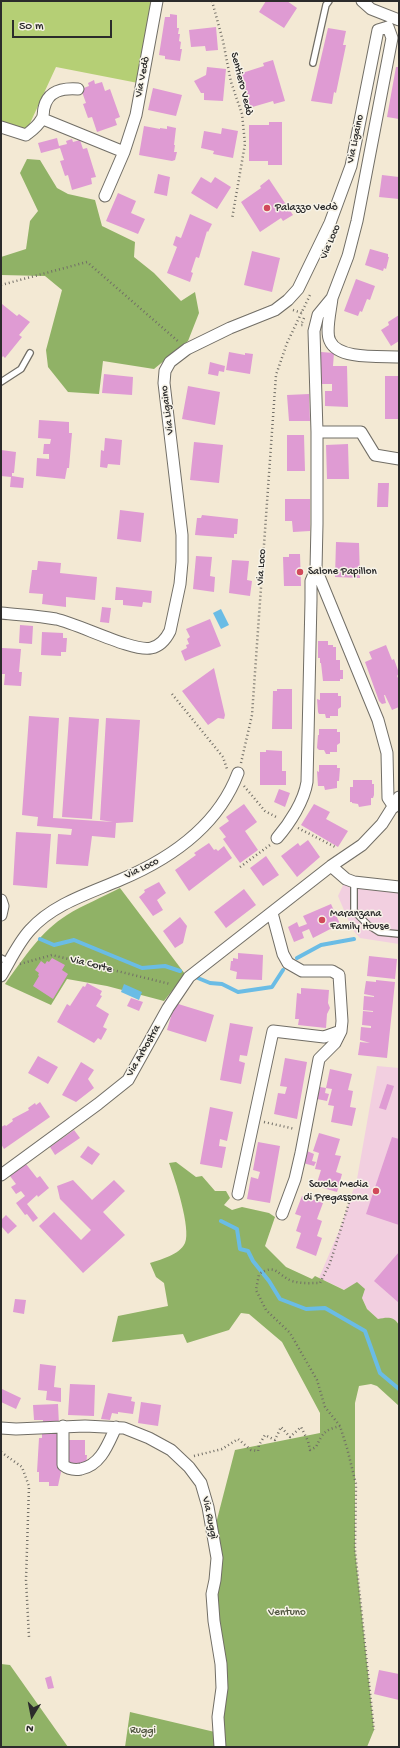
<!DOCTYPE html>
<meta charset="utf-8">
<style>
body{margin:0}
#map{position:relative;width:400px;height:1748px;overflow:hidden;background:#f3e9d4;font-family:"Gochi Hand",sans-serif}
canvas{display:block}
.frame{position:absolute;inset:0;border:2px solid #2b2b2b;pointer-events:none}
.north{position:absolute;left:12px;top:1696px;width:40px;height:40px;-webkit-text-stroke:3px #f7f3e8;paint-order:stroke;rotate:190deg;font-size:11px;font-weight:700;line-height:16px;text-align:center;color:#2b2b2b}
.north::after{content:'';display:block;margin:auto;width:14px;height:18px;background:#2b2b2b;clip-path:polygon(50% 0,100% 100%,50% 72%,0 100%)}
.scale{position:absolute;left:12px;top:20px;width:100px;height:18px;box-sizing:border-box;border:2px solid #2b2b2b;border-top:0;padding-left:5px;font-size:12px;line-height:14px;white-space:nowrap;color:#2b2b2b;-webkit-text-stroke:3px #f7f3e8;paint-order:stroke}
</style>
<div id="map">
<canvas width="400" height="1748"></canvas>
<div class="frame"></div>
<div class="north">N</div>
<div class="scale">50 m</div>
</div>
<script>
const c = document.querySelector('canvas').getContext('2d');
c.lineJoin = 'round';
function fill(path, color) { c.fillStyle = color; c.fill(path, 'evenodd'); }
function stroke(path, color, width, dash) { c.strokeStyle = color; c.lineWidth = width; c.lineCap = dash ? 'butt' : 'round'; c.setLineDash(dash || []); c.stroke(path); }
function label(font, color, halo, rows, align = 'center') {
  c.font = font + ' "Gochi Hand",sans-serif'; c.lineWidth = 3; c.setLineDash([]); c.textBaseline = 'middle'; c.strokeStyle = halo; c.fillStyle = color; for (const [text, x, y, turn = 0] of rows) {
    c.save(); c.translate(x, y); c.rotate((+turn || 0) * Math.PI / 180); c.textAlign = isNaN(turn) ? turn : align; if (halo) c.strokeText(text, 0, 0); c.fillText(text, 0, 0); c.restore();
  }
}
fill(new Path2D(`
 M346 879 399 887V944L360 938 352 929 338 896Z
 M377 1066 399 1068V1325L397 1321 378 1319 367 1309 362 1298 319 1278 341 1226 357 1179Z`), '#f2cfe0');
fill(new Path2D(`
 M1 1H152L138 83 56 67 26 132 1 124Z`), '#b5cf75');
fill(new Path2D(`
 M27 159 40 160 57 188 68 194 95 200 102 226 135 242 134 257 154 273 181 301 195 292 199 313 188 341 154 369 103 361 99 394 68 392 48 367 46 350 62 290 45 276 1 275V257L26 249 30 221 38 211 20 173Z
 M120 888 185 974 164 1001 107 986 67 979 51 1005 5 984C23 959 41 931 67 915 83 905 103 897 120 888Z
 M176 1162 196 1177 202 1176 215 1191H226L230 1198 224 1205 232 1210 242 1207 269 1213 275 1217 265 1246 286 1267 312 1279 315 1276 344 1290 357 1282 365 1289 362 1298 367 1309 378 1319C387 1317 394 1316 399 1325V1406L377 1386 371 1384 359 1386 355 1403V1550L374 1730 367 1747H125L130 1712 219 1733 213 1535 235 1450 320 1433V1413L282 1342 249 1314 241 1313 229 1330 187 1343 183 1334 112 1342 118 1316 168 1306 164 1283 156 1277 150 1263C162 1259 179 1255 185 1243 191 1228 175 1179 169 1163Z
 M1 1664 10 1665 68 1747H1Z`), '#90b266');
fill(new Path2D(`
 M221 609 229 625 221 629 213 613Z
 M124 984 142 992 139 1000 121 992Z`), '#6abce5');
stroke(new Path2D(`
 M40 939 54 945 74 940 142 968 165 966 180 971
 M297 958 321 945 354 939
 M193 976 210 983 222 984 238 992 272 987 283 970
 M221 1221 237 1229 240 1249 248 1251 253 1261 269 1281 280 1299 306 1309 325 1308 365 1331 380 1373 399 1389`), '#6abce5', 4);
fill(new Path2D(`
 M266 1H287L297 8 284 28 259 12Z
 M170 14 177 15V28H179L178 34H180L179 41 181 42 180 49H182L180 61 165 59V56L159 55 165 17H170Z
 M216 27 218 50 206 51 205 46 191 47 189 30Z
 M328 28 346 31 343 45H346L336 93 334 92 332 104 311 101Z
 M273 60 285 101 274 104 273 101 249 108 239 74 264 66 263 63Z
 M207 67 226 69 223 101 204 100V93H201L194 81 206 75Z
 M396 67H399V119L387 117Z
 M94 80 95 84 102 82 105 91 110 89 120 117 115 119 117 125 97 132 92 117 88 118 83 104 86 103 81 89 89 86 88 83Z
 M153 88 182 95 176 116 148 110Z
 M269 122H282V165H268V161H249V125H269Z
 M144 126 160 129V128L167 129V126L176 128 174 145H175L174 152H177L175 160 172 161 139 155Z
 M222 128 238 131 233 158 213 154 214 151 201 148 204 131 221 134Z
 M57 138 59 146 67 144 66 141 72 139 73 142 80 140 83 149 87 148 96 177 91 178 92 184 72 190 68 175 65 176 60 161 64 160 60 148 41 153 38 143Z
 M158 174 170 177 167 196 154 193Z
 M382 175 399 177V199L379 197Z
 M201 177 211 183 215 177 231 187 217 209 191 193Z
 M269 179 293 215 283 221 281 218 260 232 241 202 261 188 260 186Z
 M118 193 136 201 131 213 145 219 138 234 106 221Z
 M190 214 212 224 208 232 207 231 199 258 196 257 191 272 193 273 190 282 167 273 177 247 173 245 176 236 181 238Z
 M370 249 388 254V257H389L386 269 384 268 383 271 365 265Z
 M252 251 280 258 272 292 244 285Z
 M356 279 375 286 370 300 367 299 362 312 360 311 358 316 344 311Z
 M2 304 17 316 19 314 30 322 19 335 22 337 5 358 3 356 1 359Z
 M399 315V341L391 346 381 330 389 325 388 322Z
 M229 352 245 355V353L253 354 250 374 226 370Z
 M321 352 334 353 333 366H347L348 407 325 406V391H332V384H320Z
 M210 362 225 366 224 372 219 371 218 376 208 374Z
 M104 374 133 377 132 395 102 393Z
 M385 376H399V419H385Z
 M188 386 220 392 215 425 182 419Z
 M309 394 310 421H289L287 395Z
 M39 420 69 422V433H72L69 468H67L65 479 36 476 37 458 49 459V454H43L44 444H50L51 439 38 438Z
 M287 435H304L305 471H287Z
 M105 438 122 440 120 465 108 464 107 468 100 467 101 450 104 451Z
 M194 442 223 445 219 483 190 480Z
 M348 444 349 479H327L326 445Z
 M1 450 16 452 14 473H12V476L24 478 23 488 10 487 11 477 1 476Z
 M378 483H389L388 507H377Z
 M285 499H310V531L293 532 292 521H285Z
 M120 510 144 513 141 542 117 539Z
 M202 515 238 519 237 534H234V538L195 535 197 518H201Z
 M336 542 359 543 360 578 335 577Z
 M289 554H300L301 586H284L283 557H289Z
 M196 556 212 557 210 576 215 577 214 592 193 589Z
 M232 560 249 561 247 580 252 581 250 596 229 593Z
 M38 561 61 563 60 573 97 577 95 600 66 597V607L42 604 43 594 29 593 32 570H37Z
 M116 587 152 591 151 603 143 602 142 607 123 605V600H115Z
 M102 607 111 608 109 623 100 622Z
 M210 619 221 646 185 661 181 651 187 648 186 645 189 644 187 639 190 637 186 629Z
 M20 625 33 626 32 644 19 643Z
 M42 632 63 633V638H67L66 652H61V656L41 655Z
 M318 641H328V645H333V647H336V660H340V670H343V679H340V681H323L321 663H320V658H318Z
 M386 645 392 660 394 659 399 673 397 676 399 680V707L392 710 385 695H384L386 703 382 704 379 701 365 662 372 659 369 652Z
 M2 648 21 649 19 672H22L21 686 4 685 5 674H1Z
 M214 668 225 715 224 719 218 718 208 725 182 691Z
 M277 689H292V729H272L273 691H277Z
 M320 693H338V696H341V707L338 709V716H330V718H326L325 714H319L318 712 317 699 320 700Z
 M29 716 59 718 53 818 113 822 100 820 106 718 140 720 133 822 116 823 115 838 92 836 88 866 56 864 58 834 71 835 72 829 37 826 38 817 22 815Z
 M69 717 99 719 92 819 62 817Z
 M319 729H337V732H340V743L337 745V752H330V754H326L324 750H319L317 748 318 735H319Z
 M266 750 282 751V771H286V785H260V752H266Z
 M319 765H337V768H340L339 781H337V788L325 790 324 786H318L317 771 319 772Z
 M353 780H372V784H374V795L373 798H371V805L359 807 358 804 352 803V802H350V787H353Z
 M279 789 290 793 285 807 274 802Z
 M244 804 257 822 245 831 258 850 240 863 223 839 226 837 219 828 229 821 226 817Z
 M314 804 330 812 326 819 348 831 338 847 301 825Z
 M16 832 51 834 47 888 13 885Z
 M308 840 320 857 297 877 281 856 298 843 300 846Z
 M209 843 214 850 216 849 218 851 224 846 232 858 189 891 175 870 196 855 194 853Z
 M266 856 279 875 263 886 250 868Z
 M159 882 166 893 157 900 163 910 153 916 139 897 145 892 144 890Z
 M244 889 256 905 226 928 214 912Z
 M331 904 340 924 313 938 309 929 302 932 304 938 294 942 288 927 297 922 299 927 307 924 303 916Z
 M180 917 187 926 183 943 175 948 163 931Z
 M238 953 263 955 262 980 236 979 237 972 230 970 231 961H233V958L238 959Z
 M369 956 397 959 395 979 367 976Z
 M52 958 65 965 62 970 68 974 53 999 33 986 39 976 38 975 39 973 35 970 41 961 45 964 47 961 49 962Z
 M376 980 395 982 387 1058 358 1055 360 1042 370 1043 360 1040 361 1027 371 1028V1026L362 1025 363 1011 373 1012V1011L363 1010 364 996 374 997V996L364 994 366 981 376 982Z
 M87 983 102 991 100 995 102 996 96 1006 109 1014 103 1027 107 1029 101 1040 98 1038 94 1043 57 1022 67 1004 70 1006 83 986 85 987Z
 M301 988 329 990 328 1003 330 1008 327 1014 326 1028 298 1025 299 1019H295L297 993 301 994Z
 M131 998 143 1002 139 1011 127 1006Z
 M175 1003 214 1015 206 1042 167 1030Z
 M230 1023 253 1027 247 1056 240 1055 239 1061 245 1063 241 1084 220 1080Z
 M38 1056 58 1067 48 1084 28 1073Z
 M285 1058 307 1062 297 1119 274 1114 278 1093 285 1094 287 1087 280 1086Z
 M81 1062 94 1070 88 1079 94 1088 76 1102 62 1095Z
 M330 1069 352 1074 348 1090 353 1091 350 1107 356 1108 352 1126 331 1122 334 1106 328 1105 332 1089 326 1088Z
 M387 1084 394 1086 386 1110 379 1108Z
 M320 1087 326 1088 325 1093 329 1094 327 1101 317 1099Z
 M40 1102 50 1117 4 1149 1 1144V1127L5 1125 6 1126 13 1121 12 1119 29 1110 28 1108 35 1103 36 1105Z
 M210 1107 233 1112 227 1141 220 1139 219 1146 226 1147 222 1168 200 1164Z
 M74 1130 80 1138 55 1155 50 1147Z
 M319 1133 340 1139 335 1155 341 1156 336 1172 342 1174 337 1192 316 1186 321 1170 315 1169 319 1153 313 1151Z
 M392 1137 399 1139V1225L366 1214Z
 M258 1142 280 1146 270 1203 247 1199 251 1177 258 1179 260 1172 253 1170Z
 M88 1146 100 1154 92 1165 80 1157Z
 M307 1151 314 1154 312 1161 316 1162 314 1166 303 1163Z
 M26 1164 37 1178 40 1176 49 1188 38 1197 37 1195 27 1204 38 1218 33 1222 27 1214 25 1215 16 1203 25 1196 21 1191 16 1194 11 1187 16 1184 10 1176Z
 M73 1180 92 1200 114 1180 125 1191 103 1212 125 1235 83 1273 39 1226 54 1212 81 1240 91 1230 60 1199 57 1186Z
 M302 1196 323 1203 317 1219 322 1221 317 1236 322 1238 316 1256 296 1248 301 1233 296 1231 301 1216 295 1214Z
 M6 1215 17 1226 8 1234 1 1226V1220Z
 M399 1252V1303L374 1281Z
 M15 1299 26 1300 24 1314 13 1312Z
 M40 1364 56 1366 54 1387 61 1388V1402L46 1400 47 1391 38 1390Z
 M70 1384 95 1385 94 1416 68 1415Z
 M2 1389 21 1398 16 1409 1 1402Z
 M108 1393 132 1397 131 1401 135 1402 133 1414 118 1412V1414L112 1413 110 1420 101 1419Z
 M141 1402 161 1405 158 1426 138 1423Z
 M58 1404 59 1425H43V1420H34L33 1405Z
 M42 1429 59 1431 61 1472 58 1486H49V1482H39V1472H37L39 1438H42Z
 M66 1440H85V1455H87L86 1466 66 1465Z
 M379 1670 399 1674V1700L374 1694Z
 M51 1676 54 1688 48 1689 45 1678Z`), '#df9bd3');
const service = new Path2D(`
 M313 63 326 5 329 1
 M1 382 21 369 30 353
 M354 882V911L368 925 379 932 399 934
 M1 958 9 962`);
const minor = new Path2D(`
 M362 1 371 9 399 20
 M43 119 124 152
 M1 127 26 135C31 131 38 126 41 120 44 117 43 112 44 108 48 90 63 88 78 89
 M105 196 124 152 136 115 157 1
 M332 298C331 309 325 332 330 341 338 360 381 356 399 357
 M317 432H361L375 455 399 459
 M316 569 378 720 387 753 388 798 394 807
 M1 613C19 615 38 616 56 619 79 624 133 652 151 648 161 646 166 639 170 631L180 584 182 562V535L164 383 165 371 170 362 187 349 230 328 275 310 288 300 298 289 330 223 351 166 378 30 388 27
 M277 838C290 823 304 801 307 782L311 600V581L316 569 317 524V432L314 331 318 315 332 298 348 256 357 221 392 38 388 27
 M331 866 346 879 354 882 399 887
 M1 900 3 906 1 915
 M272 913 283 954 288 963 302 971H332L339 975 342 1021 341 1031 335 1043 319 1059 301 1153 295 1179 282 1214
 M1 976C10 961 18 943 30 930 53 904 90 893 120 880 170 859 218 826 238 773
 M1 1175 98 1104 128 1080 168 1008 189 977 331 866 362 845 382 824 399 797
 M238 1194 273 1031 324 1037 341 1031
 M63 1426V1465C68 1469 75 1470 81 1469 101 1465 108 1444 116 1427
 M1 1428 16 1429 85 1426 124 1428 149 1438 171 1450 189 1467 201 1483 208 1507 217 1558 215 1580 212 1594 214 1621 221 1664 222 1688 218 1717 220 1747`);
stroke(service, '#716e66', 8);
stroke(minor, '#716e66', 13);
stroke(new Path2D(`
 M212 1 223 41 231 82 242 114 245 144 232 219
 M1 285 87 262 179 342
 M293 310 302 313
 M304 318 301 325H305
 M172 694 223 757 227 769
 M241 763 252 715 276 375 287 343 310 295
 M244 786 265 811 278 818
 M298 828 337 848
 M240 867 270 845
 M20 964 52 955 170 984
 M264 1122 295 1129
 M349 1203 330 1263 320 1283C311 1283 301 1284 292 1281 277 1275 276 1263 259 1274L256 1290 266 1310 290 1333 317 1380 325 1407 340 1426 347 1448 356 1484 355 1550 374 1730
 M1 1452 22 1467 29 1486 26 1580 29 1637
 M194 1456 222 1449 238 1439 251 1450 258 1451 259 1445 265 1435 275 1440 281 1427 290 1437 301 1427 308 1441 310 1450 316 1447C323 1432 325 1430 340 1426`), '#716e66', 2.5, [1, 3]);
stroke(service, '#fff', 5.5);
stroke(minor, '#fff', 11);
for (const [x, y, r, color] of [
 [267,208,4,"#d1495b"],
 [300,572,4,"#d1495b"],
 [322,920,4,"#d1495b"],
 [376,1191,4,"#d1495b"]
]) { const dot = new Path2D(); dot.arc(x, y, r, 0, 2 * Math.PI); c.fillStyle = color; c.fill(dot); stroke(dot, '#f7f3e8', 1.5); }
label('11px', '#2b2b2b', '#f7f3e8', [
 ["Via Vedò",143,77,-79],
 ["Sentiero Vedò",241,84,76],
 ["Via Ligaino",356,139,-78],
 ["Via Loco",331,242,-67],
 ["Via Ligaino",168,410,-97],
 ["Via Loco",262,567,-86],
 ["Via Loco",142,869,-26],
 ["Via Corte",91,965,14],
 ["Via Arbostra",144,1051,-60],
 ["Via Ruggì",209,1518,78]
]);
label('11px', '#2b2b2b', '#f7f3e8', [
 ["Palazzo Vedò",275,208],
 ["Salone Papillon",308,572],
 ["Maranzana",330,914],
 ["Family House",330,927],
 ["Scuola Media",368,1185,"right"],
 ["di Pregassona",368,1198,"right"]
], 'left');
label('11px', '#4e543e', '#f7f3e8', [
 ["Ventuno",287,1613],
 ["Ruggi",143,1731]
]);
</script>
